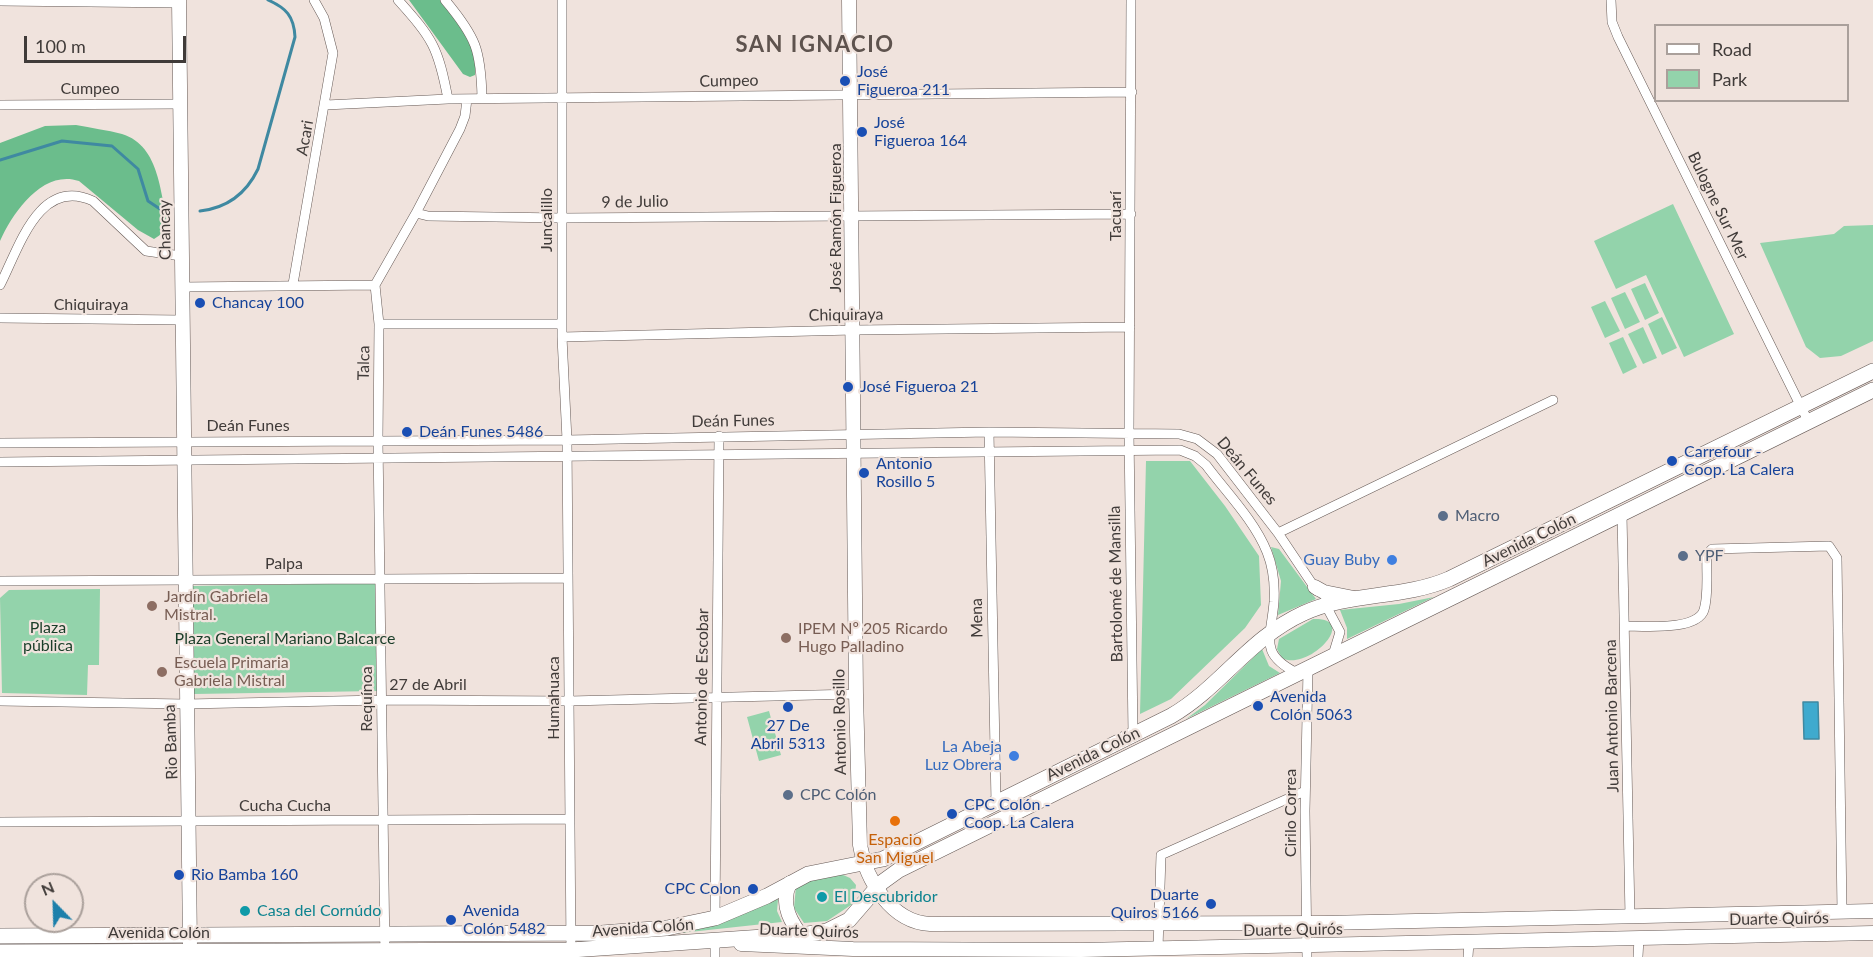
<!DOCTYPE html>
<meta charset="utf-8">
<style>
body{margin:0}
#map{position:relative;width:1873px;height:957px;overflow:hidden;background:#f0e3dd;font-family:Lato,sans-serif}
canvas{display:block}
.legend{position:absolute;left:1654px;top:24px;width:195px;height:78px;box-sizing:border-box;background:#f0e3dd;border:2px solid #aaa09b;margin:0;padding:8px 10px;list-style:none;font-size:18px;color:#403b39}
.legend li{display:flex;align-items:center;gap:12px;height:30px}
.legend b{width:30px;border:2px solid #aaa09b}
.north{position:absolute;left:24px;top:873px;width:60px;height:60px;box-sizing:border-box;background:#f0e3dd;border:2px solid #aaa09b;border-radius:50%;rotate:337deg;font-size:16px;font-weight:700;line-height:24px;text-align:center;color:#403b39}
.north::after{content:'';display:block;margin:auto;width:21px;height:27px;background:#1d80ab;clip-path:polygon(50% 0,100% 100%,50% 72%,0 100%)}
.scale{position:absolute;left:24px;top:36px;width:162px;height:27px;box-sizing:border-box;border:3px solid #403b39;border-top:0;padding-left:8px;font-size:18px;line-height:21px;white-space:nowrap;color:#403b39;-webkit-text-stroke:4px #f0e3dd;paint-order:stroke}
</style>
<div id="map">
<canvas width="1873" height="957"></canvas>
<ul class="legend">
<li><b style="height:8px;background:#fff"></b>Road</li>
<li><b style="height:16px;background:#93d3ab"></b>Park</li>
</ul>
<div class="north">N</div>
<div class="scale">100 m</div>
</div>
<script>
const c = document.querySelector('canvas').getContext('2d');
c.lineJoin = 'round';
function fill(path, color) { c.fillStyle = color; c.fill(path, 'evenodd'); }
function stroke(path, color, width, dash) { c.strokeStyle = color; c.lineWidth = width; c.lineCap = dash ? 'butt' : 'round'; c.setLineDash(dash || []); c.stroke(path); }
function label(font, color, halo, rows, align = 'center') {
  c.font = font + ' Lato,sans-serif'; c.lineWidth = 4.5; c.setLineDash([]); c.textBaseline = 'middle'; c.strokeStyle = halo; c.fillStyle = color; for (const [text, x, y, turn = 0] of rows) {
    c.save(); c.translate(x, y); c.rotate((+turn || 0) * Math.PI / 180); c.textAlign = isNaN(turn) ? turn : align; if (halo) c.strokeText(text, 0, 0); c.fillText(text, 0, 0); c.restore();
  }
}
fill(new Path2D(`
 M1673 204 1734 334 1684 357 1646 275 1616 289 1594 241Z
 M1873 225V341L1841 356 1820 358 1806 347 1760 243 1834 234 1844 226Z
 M1645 283 1659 313 1645 320 1631 289Z
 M1625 292 1640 322 1625 329 1611 298Z
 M1605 301 1620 331 1605 338 1591 307Z
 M1662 317 1677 348 1662 355 1648 324Z
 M1643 327 1657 358 1643 364 1628 334Z
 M1623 337 1637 367 1623 374 1609 343Z
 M1146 461H1190L1225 506 1259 556 1261 605 1245 628 1171 699 1140 714Z
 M1271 547 1279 549 1316 599 1278 615 1281 581Z
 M375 583 377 691 194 694 192 586Z
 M100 589 99 665H88L87 695 2 693 0 598 9 590Z
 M1434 597 1347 639V628L1340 610 1399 604Z
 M1313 619C1361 617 1308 672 1282 658L1277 649 1279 639Z
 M1262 649 1269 666 1280 673 1186 719 1205 705Z
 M769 711 781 755 759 761 747 717Z
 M841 874 850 878 856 885 854 903 827 921 804 923 794 908 796 886 819 877Z
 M778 899 777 911 782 922 653 936 729 920Z`), '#93d3ab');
fill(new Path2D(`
 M409 0H440C458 23 478 43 475 75L470 77 463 74Z
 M76 125C91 128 107 130 122 134 161 146 160 196 169 229L154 239 138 230 79 181C43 169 13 212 0 241V143L45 126Z`), '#6bbd8c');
const water = new Path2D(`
 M1803 702H1818L1819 739H1804Z`);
fill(water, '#3faace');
stroke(water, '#3f89a1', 1.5);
stroke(new Path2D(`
 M0 160 62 141 112 146 138 169 148 201 166 213
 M200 211C227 208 246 194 258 169L295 37C294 16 286 8 268 0`), '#3f89a1', 3);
const street = new Path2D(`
 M398 0C433 39 438 47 448 99
 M445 0C476 37 481 50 482 98
 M562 0V337L567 440 571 954
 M1131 0 1129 433 1133 735
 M1611 0 1612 22 1618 37 1809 423
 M0 1 179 3
 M0 105 180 104
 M326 105 448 99 1132 92
 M416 213 460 129 465 116 467 99
 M293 284 333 53 324 18 314 0
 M0 285C19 248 39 176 93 201L146 251 181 256
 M375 285 379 324 378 441 385 955
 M182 287 375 285 416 213 428 216 562 218 1131 214
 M0 318 182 320
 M379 324H562
 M562 337 854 330 1130 327
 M989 432 996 804
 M0 443 567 440 989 432 1179 434 1197 439 1217 454 1278 533 1317 591
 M0 462 1180 450 1195 456 1206 465C1226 492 1254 520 1267 552 1273 567 1275 585 1274 602 1271 639 1258 654 1299 674
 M1622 514 1630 917
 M1278 533 1553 400
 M0 581 568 578
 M1324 602 1340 632 1333 655
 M1625 626C1644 626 1697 631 1704 610 1709 594 1706 571 1707 554L1712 549 1829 546 1837 558 1842 912
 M0 701 186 704 382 700 569 701 856 694
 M0 822 570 819
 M715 918 719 436
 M715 941V957
 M1158 949 1161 855 1305 791
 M1307 957 1305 811 1308 669
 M1468 957 1469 942
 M1638 957 1639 938`);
const secondary = new Path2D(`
 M179 0 190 946
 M849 0 856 694 860 845C866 880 891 922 930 924L1324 923 1873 911
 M1315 587 1324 592 1354 598
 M790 883C779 905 792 924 805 941
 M741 944 853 949 1081 950 1873 933`);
const primary = new Path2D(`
 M0 936 602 933 667 928 715 918 767 896 808 874 883 859 1171 716C1221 687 1249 638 1304 613 1350 592 1402 599 1449 579L1873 371
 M0 952 571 950 808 934 827 931 849 920 881 883 899 870 1873 390`);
stroke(street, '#655955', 10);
stroke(secondary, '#655955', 15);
stroke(primary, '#655955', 16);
stroke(street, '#fff', 9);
stroke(secondary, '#fff', 14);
stroke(primary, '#fff', 15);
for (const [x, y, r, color] of [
 [845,81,6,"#1a4fb4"],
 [862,132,6,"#1a4fb4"],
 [200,303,6,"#1a4fb4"],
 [848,387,6,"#1a4fb4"],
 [407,432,6,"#1a4fb4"],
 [1672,461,6,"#1a4fb4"],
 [864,473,6,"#1a4fb4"],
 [1443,516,6,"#5c6f8a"],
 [1683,556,6,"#5c6f8a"],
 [1392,560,6,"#3f7fe0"],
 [152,606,6,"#8d6e63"],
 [786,638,6,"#8d6e63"],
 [162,672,6,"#8d6e63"],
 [1258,706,6,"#1a4fb4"],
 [788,707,6,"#1a4fb4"],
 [1014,756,6,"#3f7fe0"],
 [788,795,6,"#5c6f8a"],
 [952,814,6,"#1a4fb4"],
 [895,821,6,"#e8710a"],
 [179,875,6,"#1a4fb4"],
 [753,889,6,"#1a4fb4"],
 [822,897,6,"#0f9aa8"],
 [1211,904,6,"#1a4fb4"],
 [245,911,6,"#0f9aa8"],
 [451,920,6,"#1a4fb4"]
]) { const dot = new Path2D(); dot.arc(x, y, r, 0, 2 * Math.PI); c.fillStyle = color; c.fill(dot); stroke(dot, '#f0e3dd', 2); }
label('16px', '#164399', '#f0e3dd', [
 ["José",857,72],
 ["Figueroa 211",857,90],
 ["José",874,123],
 ["Figueroa 164",874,141],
 ["Chancay 100",212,303],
 ["José Figueroa 21",860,387],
 ["Deán Funes 5486",419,432],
 ["Carrefour -",1684,452],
 ["Coop. La Calera",1684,470],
 ["Antonio",876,464],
 ["Rosillo 5",876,482],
 ["Avenida",1270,697],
 ["Colón 5063",1270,715],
 ["27 De",788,726,"center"],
 ["Abril 5313",788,744,"center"],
 ["CPC Colón -",964,805],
 ["Coop. La Calera",964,823],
 ["Rio Bamba 160",191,875],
 ["CPC Colon",741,889,"right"],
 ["Duarte",1199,895,"right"],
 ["Quiros 5166",1199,913,"right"],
 ["Avenida",463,911],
 ["Colón 5482",463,929]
], 'left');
label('16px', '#403b39', '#f0e3dd', [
 ["Cumpeo",729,81,-1],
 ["Cumpeo",90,89],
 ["Acari",305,138,-80],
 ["9 de Julio",635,202,-1],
 ["Bulogne Sur Mer",1718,206,64],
 ["Tacuarí",1116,216,-90],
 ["José Ramón Figueroa",836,218,-90],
 ["Juncalillo",547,220,-90],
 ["Chancay",165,230,-91],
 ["Chiquiraya",91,305],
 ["Chiquiraya",846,315,-1],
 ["Talca",364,363,-89],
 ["Deán Funes",733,421,-1],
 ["Deán Funes",248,426],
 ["Deán Funes",1247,471,50],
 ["Avenida Colón",1529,540,-26],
 ["Palpa",284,564],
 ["Bartolomé de Mansilla",1116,584,-91],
 ["Mena",977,618,-91],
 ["Antonio de Escobar",702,677,-89],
 ["27 de Abril",428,685],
 ["Humahuaca",554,698,-90],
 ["Requínoa",367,699,-90],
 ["Juan Antonio Barcena",1612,716,-91],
 ["Antonio Rosillo",840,722,-91],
 ["Rio Bamba",171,742,-92],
 ["Avenida Colón",1093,754,-26],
 ["Cucha Cucha",285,806],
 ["Cirilo Correa",1291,813,-90],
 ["Duarte Quirós",1779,919,-1],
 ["Avenida Colón",643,928,-4],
 ["Duarte Quirós",1293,930,-1],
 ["Duarte Quirós",809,931,2],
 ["Avenida Colón",159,933]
]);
label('16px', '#4e5e75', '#f0e3dd', [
 ["Macro",1455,516],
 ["YPF",1695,556],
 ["CPC Colón",800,795]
], 'left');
label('16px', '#366cbe', '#f0e3dd', [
 ["Guay Buby",1380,560],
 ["La Abeja",1002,747],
 ["Luz Obrera",1002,765]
], 'right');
label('16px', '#785e54', '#f0e3dd', [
 ["Jardín Gabriela",164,597],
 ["Mistral.",164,615],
 ["IPEM Nº 205 Ricardo",798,629],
 ["Hugo Palladino",798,647],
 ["Escuela Primaria",174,663],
 ["Gabriela Mistral",174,681]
], 'left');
label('16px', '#193d28', '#f0e3dd', [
 ["Plaza",48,628],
 ["pública",48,646],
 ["Plaza General Mariano Balcarce",285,639]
]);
label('16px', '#c56008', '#f0e3dd', [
 ["Espacio",895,840],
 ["San Miguel",895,858]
]);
label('16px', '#0d838f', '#f0e3dd', [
 ["El Descubridor",834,897],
 ["Casa del Cornúdo",257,911]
], 'left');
c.letterSpacing = '1.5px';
label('bold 22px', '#5e534e', '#f0e3dd', [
 ["SAN IGNACIO",815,45]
]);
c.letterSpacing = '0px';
</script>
